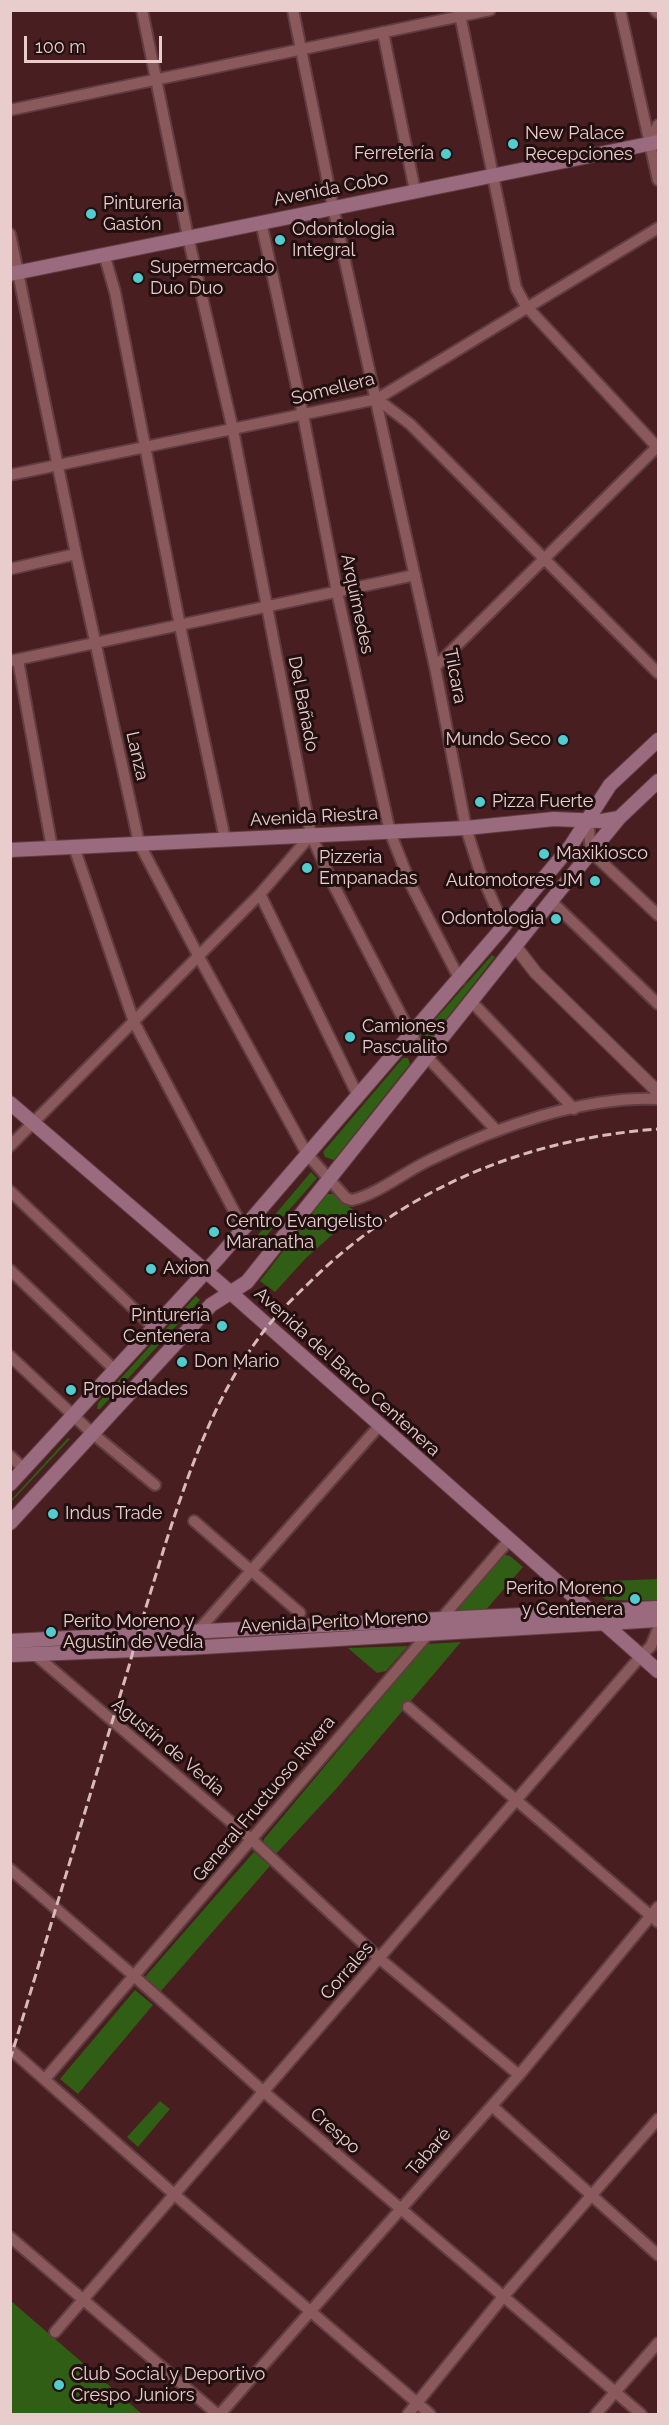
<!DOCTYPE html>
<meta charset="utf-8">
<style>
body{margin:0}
#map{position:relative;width:669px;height:2425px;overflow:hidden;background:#481e21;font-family:Raleway,sans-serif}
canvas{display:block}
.frame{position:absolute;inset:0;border:12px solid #e9cdcd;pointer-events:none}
.scale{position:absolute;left:24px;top:36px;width:138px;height:27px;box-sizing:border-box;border:3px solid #e9cdcd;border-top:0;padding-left:8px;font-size:18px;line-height:21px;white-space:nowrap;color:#e9cdcd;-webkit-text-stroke:4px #220f10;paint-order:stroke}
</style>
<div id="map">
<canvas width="669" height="2425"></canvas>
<div class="frame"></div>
<div class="scale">100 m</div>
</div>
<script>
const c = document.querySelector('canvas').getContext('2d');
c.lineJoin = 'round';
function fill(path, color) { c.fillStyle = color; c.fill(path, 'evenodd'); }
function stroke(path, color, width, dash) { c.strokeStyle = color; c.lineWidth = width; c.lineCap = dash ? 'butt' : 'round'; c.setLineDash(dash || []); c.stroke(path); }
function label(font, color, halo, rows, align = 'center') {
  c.font = font + ' Raleway,sans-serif'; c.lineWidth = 6; c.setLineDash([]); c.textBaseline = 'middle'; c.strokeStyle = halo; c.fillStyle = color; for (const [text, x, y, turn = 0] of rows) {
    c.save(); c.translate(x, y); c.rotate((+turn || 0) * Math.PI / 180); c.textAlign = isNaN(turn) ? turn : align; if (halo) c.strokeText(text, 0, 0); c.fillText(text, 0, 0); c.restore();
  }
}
fill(new Path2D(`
 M492 955 495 957 429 1041 423 1033Z
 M403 1058H408L410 1064 334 1160 325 1157 323 1152Z
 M311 1172 317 1178 312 1184 252 1252 246 1249Z
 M327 1194H333L357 1213 306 1258 275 1292 260 1281Z
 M196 1296 200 1300 100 1409H97L98 1403Z
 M68 1438 70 1439 12 1501 11 1500Z
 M505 1555 510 1556 523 1567 484 1612 452 1614Z
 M658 1579V1601L606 1600 584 1582Z
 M461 1642 336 1789 275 1855 264 1845V1839L427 1644Z
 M408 1646 386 1671 377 1673 348 1648Z
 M254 1852 270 1866 161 1991 145 1977Z
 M135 1990 153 2005 78 2094 60 2079Z
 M160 2101 170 2109 138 2147 127 2137Z
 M11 2301 142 2414H11Z`), '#2f5e14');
const minor = new Path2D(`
 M142 10 188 237 233 430 311 835 333 884 411 1034 427 1057 496 1130
 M293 10 333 207 435 667 466 828 480 872 504 926
 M459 10 516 288 526 306 658 448
 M620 10 658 180
 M655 10 658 13
 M383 32 415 191
 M10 110 490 10
 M649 144 658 125
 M261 222 303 415 337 592 390 832 411 885 460 980
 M10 234 76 554 139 843 199 957 307 1154 346 1198 352 1200C378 1194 406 1171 430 1160 496 1127 584 1096 658 1099
 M104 254 115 292 180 626 225 839
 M377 399 410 424 658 673
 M10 475 377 399 658 228
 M10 569 76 554
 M18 660 52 848
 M10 661 415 575
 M435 667 658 446
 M588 820 591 852 658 915
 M74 847 134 1022 243 1228
 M260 894 358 1096
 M551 901 658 1004
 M471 1001 574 1109
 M10 1146 260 894 311 835
 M10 1191 154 1328
 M10 1270 115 1370
 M10 1356 92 1433 155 1485
 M10 1456 24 1469
 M194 1521 300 1613
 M196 1633 380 1425
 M32 1652 252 1840 380 1959 519 2075
 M408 1707 658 1922
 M10 1869 134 1976 264 2092 641 2414
 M10 2049 175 2195 430 2414
 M45 2079 509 1540
 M492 2106 658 2255
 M10 2237 217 2414
 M55 2332 641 1656 651 1646 658 1629
 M220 2414 519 2075 658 1907
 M408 2414 503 2297 658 2119
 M596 2414 658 2343`);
const tertiary = new Path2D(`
 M515 946 536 973 658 1092`);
const secondary = new Path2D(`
 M10 274 658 142
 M10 850 466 828 554 819 602 821 619 818
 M10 1103 231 1293 658 1671
 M10 1484 219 1257 504 926 570 847 610 785 658 740
 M10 1523 211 1305 247 1282 551 901 619 818 658 781
 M10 1641 658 1608
 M10 1655 186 1648 658 1620`);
stroke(minor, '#613d41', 14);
stroke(tertiary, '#613d41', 15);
stroke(secondary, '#613d41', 16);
stroke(minor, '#8a595c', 10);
stroke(tertiary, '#8a595c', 12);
stroke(secondary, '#9a6b7e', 14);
stroke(new Path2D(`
 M10 2060 129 1666C140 1625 153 1585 165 1545 188 1474 212 1404 255 1343 271 1320 290 1301 310 1282 405 1188 525 1139 658 1129`), '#d8babb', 3, [9, 4.5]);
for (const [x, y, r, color] of [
 [513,144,6,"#52cdcf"],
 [446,154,6,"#52cdcf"],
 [91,214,6,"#52cdcf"],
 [280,240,6,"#52cdcf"],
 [138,278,6,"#52cdcf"],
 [563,740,6,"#52cdcf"],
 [480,802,6,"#52cdcf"],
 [544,854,6,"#52cdcf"],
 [307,868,6,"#52cdcf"],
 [595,881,6,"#52cdcf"],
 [556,919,6,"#52cdcf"],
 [350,1037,6,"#52cdcf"],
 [214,1232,6,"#52cdcf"],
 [151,1269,6,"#52cdcf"],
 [222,1326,6,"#52cdcf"],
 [182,1362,6,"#52cdcf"],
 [71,1390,6,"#52cdcf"],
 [53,1514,6,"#52cdcf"],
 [635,1599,6,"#52cdcf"],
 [51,1632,6,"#52cdcf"],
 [59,2385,6,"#52cdcf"]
]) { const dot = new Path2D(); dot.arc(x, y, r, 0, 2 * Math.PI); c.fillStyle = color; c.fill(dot); stroke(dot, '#220f10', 2); }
label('18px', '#e9cdcd', '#220f10', [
 ["New Palace",525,134],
 ["Recepciones",525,155],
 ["Ferretería",434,154,"right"],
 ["Pinturería",103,204],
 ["Gastón",103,225],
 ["Odontologia",292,230],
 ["Integral",292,251],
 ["Supermercado",150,268],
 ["Duo Duo",150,289],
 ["Mundo Seco",551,740,"right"],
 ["Pizza Fuerte",492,802],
 ["Maxikiosco",556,854],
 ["Pizzeria",319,858],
 ["Empanadas",319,879],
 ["Automotores JM",583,881,"right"],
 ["Odontologia",544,919,"right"],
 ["Camiones",362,1027],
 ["Pascualito",362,1048],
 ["Centro Evangelisto",226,1222],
 ["Maranatha",226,1243],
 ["Axion",163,1269],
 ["Pinturería",210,1316,"right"],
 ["Centenera",210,1337,"right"],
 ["Don Mario",194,1362],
 ["Propiedades",83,1390],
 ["Indus Trade",65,1514],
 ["Perito Moreno",623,1589,"right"],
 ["y Centenera",623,1610,"right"],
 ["Perito Moreno y",63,1622],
 ["Agustín de Vedía",63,1643],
 ["Club Social y Deportivo",71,2375],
 ["Crespo Juniors",71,2396]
], 'left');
label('18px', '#e9cdcd', '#220f10', [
 ["Avenida Cobo",331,189,-11],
 ["Somellera",333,389,-14],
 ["Arquímedes",357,604,78],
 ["Tilcara",455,676,79],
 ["Del Bañado",303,704,79],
 ["Lanza",137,756,77],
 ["Avenida Riestra",314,817,-3],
 ["Avenida del Barco Centenera",347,1372,42],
 ["Avenida Perito Moreno",334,1622,-3],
 ["Agustín de Vedia",168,1747,40],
 ["General Fructuoso Rivera",264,1799,-50],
 ["Corrales",347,1971,-49],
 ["Crespo",335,2131,41],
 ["Tabaré",429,2152,-49]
]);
</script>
